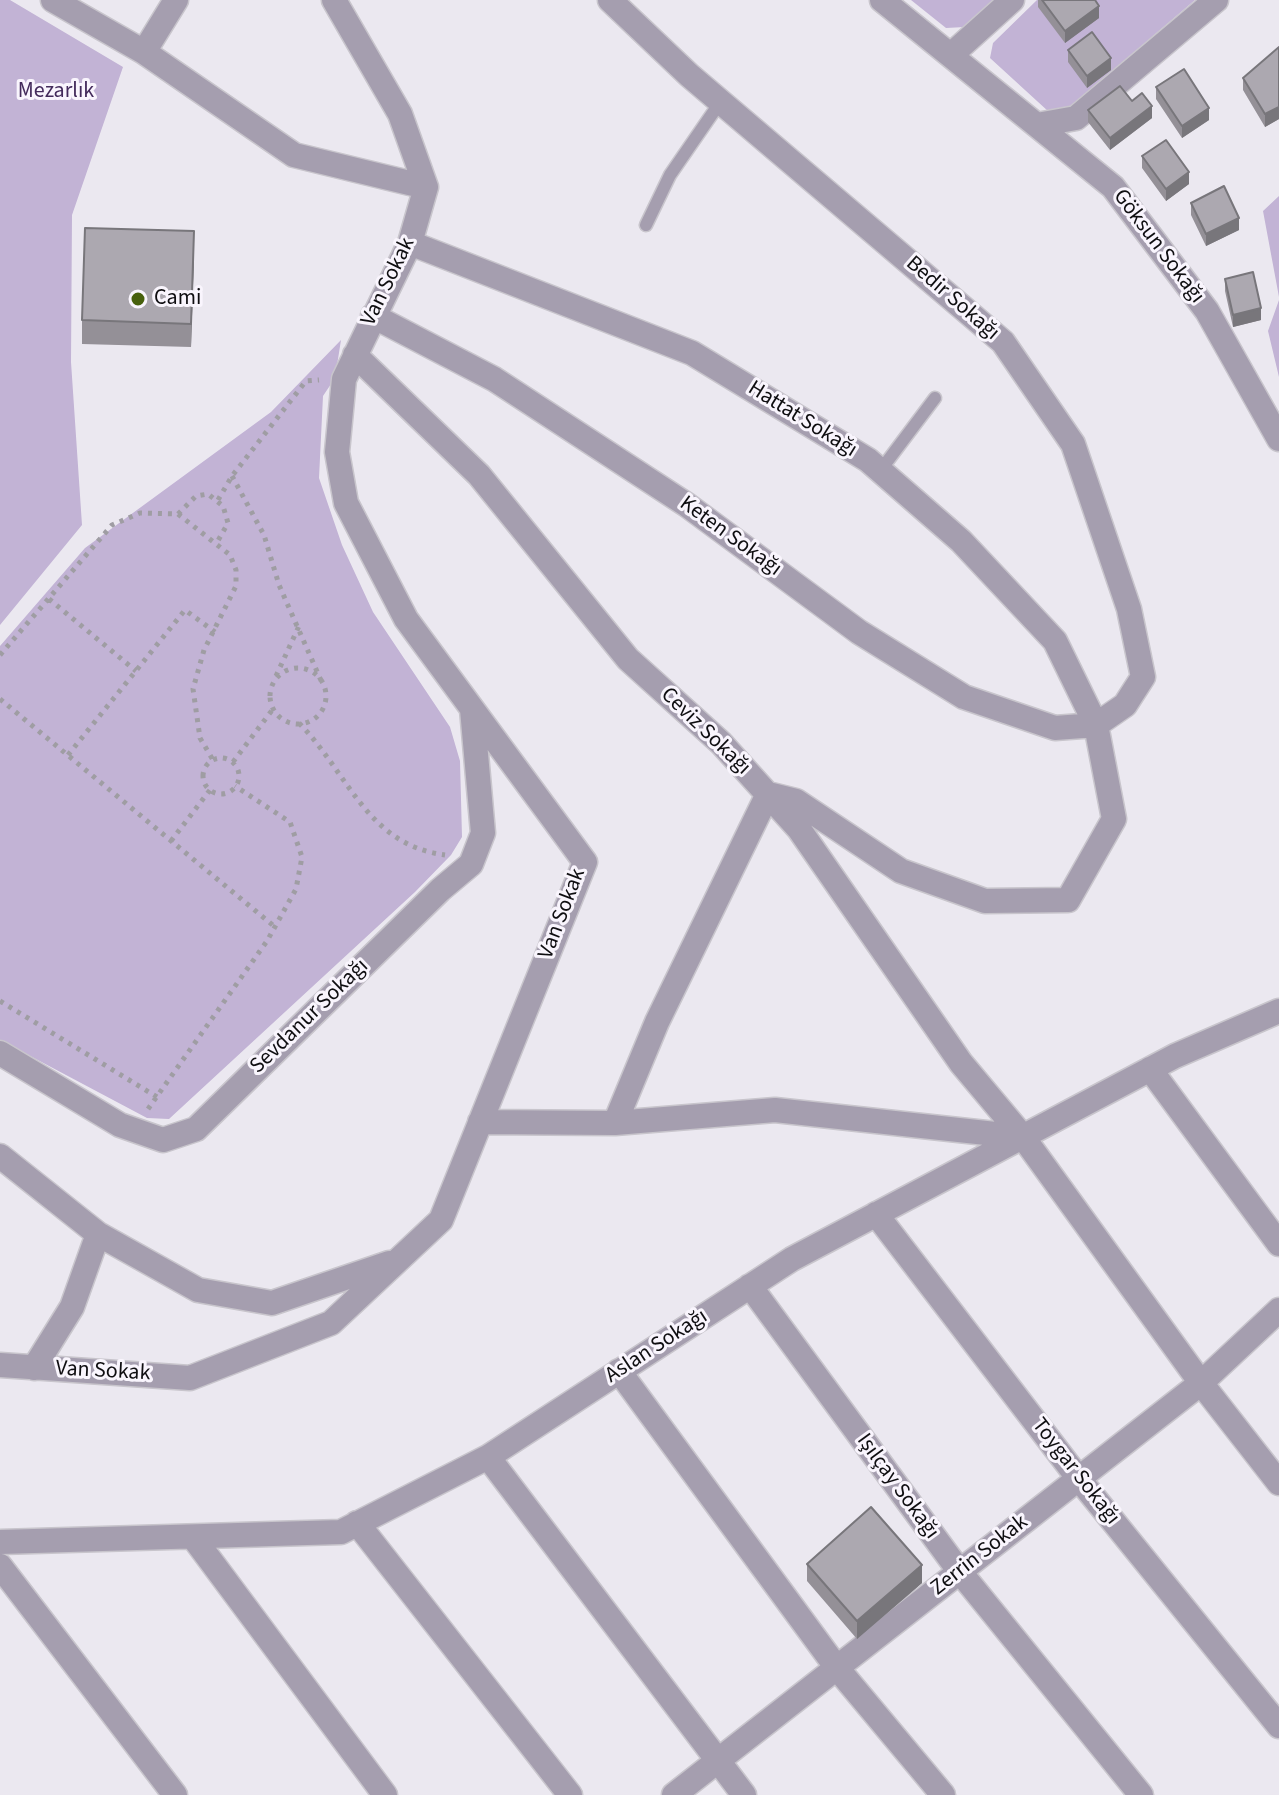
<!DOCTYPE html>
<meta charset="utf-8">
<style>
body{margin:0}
canvas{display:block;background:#ebe8f0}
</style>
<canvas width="1279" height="1795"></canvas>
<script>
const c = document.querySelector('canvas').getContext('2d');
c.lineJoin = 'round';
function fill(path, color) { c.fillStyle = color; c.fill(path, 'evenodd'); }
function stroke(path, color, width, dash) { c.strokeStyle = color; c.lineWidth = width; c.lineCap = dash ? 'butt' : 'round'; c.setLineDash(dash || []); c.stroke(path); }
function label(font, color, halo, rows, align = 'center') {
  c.font = font + ' "Source Sans 3",sans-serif'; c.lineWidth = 6; c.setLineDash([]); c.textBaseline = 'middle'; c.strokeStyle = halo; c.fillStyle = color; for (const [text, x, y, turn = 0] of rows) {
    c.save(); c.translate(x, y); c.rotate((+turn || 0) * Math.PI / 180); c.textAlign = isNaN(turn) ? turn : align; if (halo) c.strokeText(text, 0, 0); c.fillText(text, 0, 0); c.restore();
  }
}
fill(new Path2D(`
 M0 0H10L123 67 72 215 71 362 82 525 0 625Z
 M911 0H996L965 27 946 28Z
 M1037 0H1195L1070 107 1049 112 990 58 993 43Z
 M1279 196V297L1263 211Z
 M1279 300V377L1268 331Z
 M341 340 335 378 323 396 319 478 342 545 373 612 450 727 460 761 462 837 451 855 415 892 169 1119 147 1118 0 1040V646L85 548 271 412Z`), '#c2b3d5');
const lane = new Path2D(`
 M646 225 670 175 721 101
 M880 471 935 398`);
const street = new Path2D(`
 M53 0 144 52 294 155 426 187
 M334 0 400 114 426 187
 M610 0 689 75 1003 342 1073 444 1129 609 1143 677 1125 705 1096 725
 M882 0 1113 187 1207 311 1279 439
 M144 52 176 0
 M951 55 1012 0
 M1037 125 1076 118 1216 0
 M410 243 692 353 868 460 961 541 1055 641 1096 725 1114 819 1068 900 985 901 901 871 796 801 768 794 657 1022 615 1123
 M373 316 494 379 687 505 859 632 964 697 1055 728 1096 725
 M355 355 479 475 628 659 721 743 799 829 961 1063 1023 1137 1201 1383 1279 1483
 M0 1053 120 1125 163 1140 196 1129 440 890 471 864 483 833 472 709
 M1150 1069 1279 1244
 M480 1122 615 1123 775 1110 1023 1137
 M0 1156 98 1234 198 1290 272 1303 389 1263
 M876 1214 1079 1479 1279 1726
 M750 1286 960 1572 1141 1795
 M0 1365 190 1378 331 1323 441 1220 585 862 406 619 346 503 337 452 344 379 410 243 426 187
 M34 1368 72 1307 98 1234
 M619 1371 837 1668 943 1795
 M488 1457 744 1795
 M357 1523 570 1795
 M193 1537 385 1795
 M0 1542 341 1532 488 1457 792 1259 1175 1056 1279 1011
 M0 1566 175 1795
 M674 1795 1201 1383 1279 1310`);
stroke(lane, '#c8c5cc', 15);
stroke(street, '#c8c5cc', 27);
stroke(new Path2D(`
 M232 476 264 535 279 585 323 685
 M218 500 232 476 306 381 319 380
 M178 514 196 496 208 494 223 506 228 523 216 544
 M49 599 136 671
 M0 655 112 525 140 513 178 514 230 555 236 570V586L204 650 193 689 200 738 213 760
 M270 696a28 28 0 1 1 56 0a28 28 0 1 1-56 0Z
 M276 676 299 626
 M0 699 275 927
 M299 723C349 774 367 845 445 855
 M68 755 185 610 215 632
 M203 776a18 18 0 1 1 36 0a18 18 0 1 1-36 0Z
 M233 762 273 709
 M171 841 210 790
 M0 1001 157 1097
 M148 1109 267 941 296 889 302 857 290 822 235 786`), '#9f9da3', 5, [4, 6]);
stroke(lane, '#a59eaf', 12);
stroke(street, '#a59eaf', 24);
fill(new Path2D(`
 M1038 0H1095L1099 18 1065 43 1038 7Z
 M1279 47V119L1265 127 1243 90V78Z
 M1068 50 1111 70 1087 88 1068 62Z
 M1156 87 1209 120 1182 138 1156 99Z
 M1132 101 1152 118 1110 150 1088 122V110Z
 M1142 156 1189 184 1166 201 1142 168Z
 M1191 203 1239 230 1206 246 1191 215Z
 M194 254 191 347 82 344V320Z
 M1225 279 1261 320 1233 327 1225 291Z
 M807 1564 922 1583 857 1639 807 1581Z`), '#949097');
fill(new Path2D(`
 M1099 6V18L1065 43V31Z
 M1111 58V70L1087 88V76Z
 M1152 106V118L1110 150V138Z
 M1279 107V119L1265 127V114Z
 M1209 108V120L1182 138V126Z
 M1189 172V184L1166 201V189Z
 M1239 218V230L1206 246V234Z
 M194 231V254L191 347V324Z
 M1261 308V320L1233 327V315Z
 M922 1565V1583L857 1639V1621Z`), '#78767b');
const building = new Path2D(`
 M1042 0H1095L1099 6 1065 31Z
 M1092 32 1111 58 1087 76 1068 50Z
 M1279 47V107L1265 114 1243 78Z
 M1184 69 1209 108 1182 126 1156 87Z
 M1120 86 1132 101 1142 93 1152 106 1110 138 1088 110Z
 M1166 140 1189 172 1166 189 1142 156Z
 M1224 186 1239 218 1206 234 1191 203Z
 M85 228 194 231 191 324 82 320Z
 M1253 272 1261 308 1233 315 1225 279Z
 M871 1507 922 1565 857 1621 807 1564Z`);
fill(building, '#aca8b0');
stroke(building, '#78767b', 2);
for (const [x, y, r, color] of [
 [138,299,8,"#47600d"]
]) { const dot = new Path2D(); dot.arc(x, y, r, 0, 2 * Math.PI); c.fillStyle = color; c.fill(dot); stroke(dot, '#f9f5fd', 3); }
label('22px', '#442b5c', '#f9f5fd', [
 ["Mezarlık",56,92]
]);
label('22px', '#0f0e11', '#f9f5fd', [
 ["Göksun Sokağı",1158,247,53],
 ["Van Sokak",389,282,-64],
 ["Bedir Sokağı",952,299,41],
 ["Hattat Sokağı",802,420,32],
 ["Keten Sokağı",730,537,36],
 ["Ceviz Sokağı",705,732,44],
 ["Van Sokak",563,914,-69],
 ["Sevdanur Sokağı",310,1017,-44],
 ["Aslan Sokağı",657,1347,-33],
 ["Van Sokak",103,1372,3],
 ["Toygar Sokağı",1075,1472,52],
 ["Işılçay Sokağı",897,1487,54],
 ["Zerrin Sokak",980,1556,-38]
]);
label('22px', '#0f0e11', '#f9f5fd', [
 ["Cami",154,299]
], 'left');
</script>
